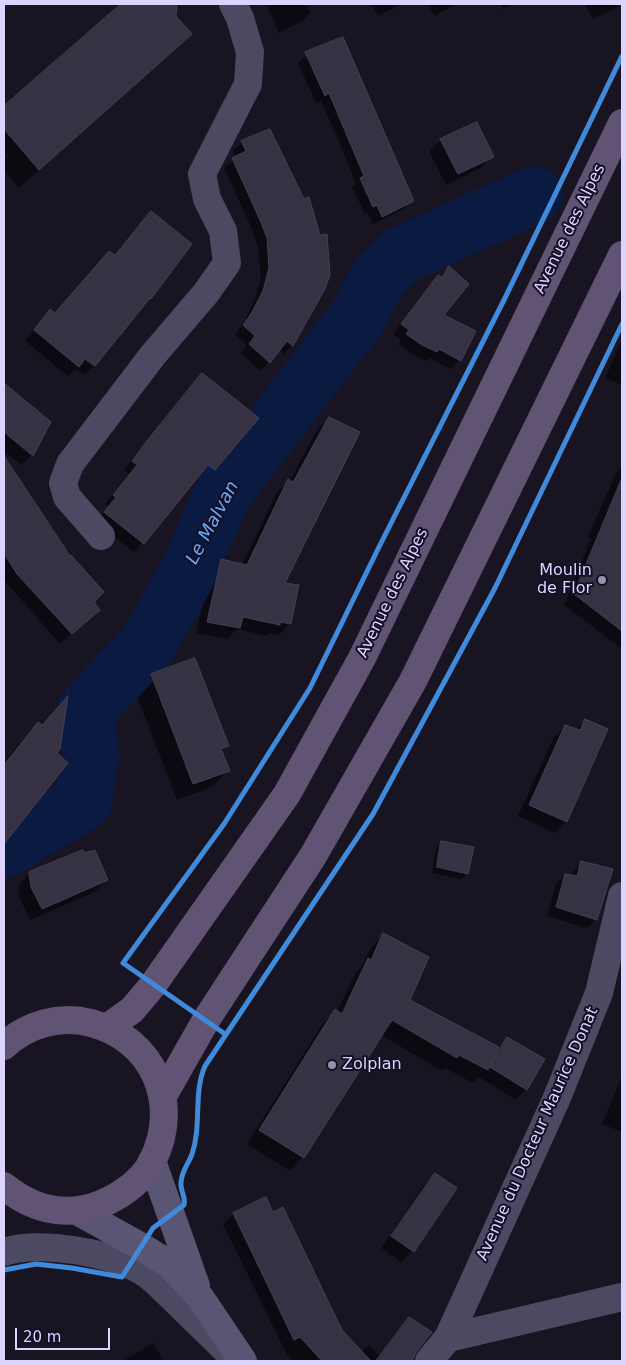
<!DOCTYPE html>
<style>
body{margin:0}
#map{position:relative;width:626px;height:1365px;overflow:hidden;background:#181421;font-family:"DejaVu Sans",sans-serif}
canvas{display:block}
.frame{position:absolute;inset:0;border:5px solid #dcd4ff;pointer-events:none}
.scale{position:absolute;left:15px;top:1328px;width:95px;height:22px;box-sizing:border-box;border:2px solid #dcd4ff;border-top:0;padding-left:6px;font-size:15px;line-height:18px;white-space:nowrap;color:#dcd4ff;-webkit-text-stroke:4px #150f26;paint-order:stroke}
</style>
<div id="map">
<canvas width="626" height="1365"></canvas>
<div class="frame"></div>
<div class="scale">20 m</div>
</div>
<script>
const c = document.querySelector('canvas').getContext('2d');
c.lineJoin = 'round';
function fill(path, color) { c.fillStyle = color; c.fill(path, 'evenodd'); }
function stroke(path, color, width, dash) { c.strokeStyle = color; c.lineWidth = width; c.lineCap = dash ? 'butt' : 'round'; c.setLineDash(dash || []); c.stroke(path); }
function label(font, color, halo, rows, align = 'center') {
  c.font = font + ' "DejaVu Sans",sans-serif'; c.lineWidth = 4; c.setLineDash([]); c.textBaseline = 'middle'; c.strokeStyle = halo; c.fillStyle = color; for (const [text, x, y, turn = 0] of rows) {
    c.save(); c.translate(x, y); c.rotate((+turn || 0) * Math.PI / 180); c.textAlign = isNaN(turn) ? turn : align; if (halo) c.strokeText(text, 0, 0); c.fillText(text, 0, 0); c.restore();
  }
}
fill(new Path2D(`
 M123 4H173L175 6 174 16 190 34 171 53 19 188 4 171V161L9 154 4 157V108Z
 M266 4H306L310 13 301 22 279 33Z
 M371 4H402L378 16Z
 M428 4H457L434 16Z
 M501 4H512L503 9Z
 M585 4H620L616 8 593 19Z
 M307 55 413 201 404 209 373 224 368 213 365 214 352 187 356 184 338 139 321 101 316 103 298 63Z
 M269 130 292 345 284 354 279 350 261 371 241 354 247 345 235 335 243 324 254 301 261 278 258 247 252 229 224 168 236 158 233 151 242 142Z
 M441 140 492 156 481 168 446 185 429 151Z
 M142 223 190 245 150 298 140 308 94 365 84 375 75 369 68 376 25 341 50 311 55 314 109 252 114 256Z
 M449 268 443 315 460 360 451 369 429 358 426 361 412 354 398 344 401 340 393 334 429 286Z
 M622 340V385L605 378Z
 M202 375 214 469 205 478 199 474 134 552 96 522 108 507 105 504 129 474 124 470 134 456Z
 M10 390 32 455 21 465 4 452V396Z
 M329 418 283 584 290 623 279 635 270 633 267 636 237 629 227 639 196 633 210 572 221 560 242 565 277 492 289 482 317 430Z
 M4 459 69 558 93 602 88 620 60 644 4 580Z
 M622 467V648H621L564 605 591 539 588 537 616 473Z
 M194 660 228 745 221 752 228 771 212 787 177 800 135 691 151 675Z
 M66 699 6 835 4 836V762L23 739 38 724 41 726Z
 M586 720 566 821 555 833 518 816 554 737 565 726 576 730Z
 M442 842 467 873 461 879 432 873 436 848Z
 M582 863 596 919 587 928 547 916 556 884 565 875 571 876 572 872Z
 M30 874 106 880 95 892 30 920 20 899 18 885Z
 M383 935 408 1000 498 1048 508 1038 526 1089 516 1100 479 1077 473 1083 445 1068 442 1071 381 1035 303 1157 290 1171 247 1144 322 1025 335 1011 337 1012 355 974 361 967 370 949Z
 M622 1076V1132L602 1124Z
 M435 1174 413 1251 401 1262 381 1248 423 1186Z
 M234 1214 361 1352 369 1345 379 1356 399 1328 409 1318 416 1350 413 1361H293L286 1353 223 1224Z
 M153 1343 164 1361H123Z`), '#0007');
stroke(new Path2D(`
 M4 849 83 802 90 755 86 709 148 645 191 566 224 492 357 318 377 280 400 256 534 195`), '#0b1a41', 58);
const building = new Path2D(`
 M121 4H177L176 16 192 34 39 170 4 129V106Z
 M343 37 414 201 382 217 377 205 373 207 360 178 364 176 329 93 325 96 305 52Z
 M477 122 494 157 458 174 440 139Z
 M270 129 304 199 309 197 320 235 327 234 330 275 325 289 293 346 287 341 270 363 249 344 255 336 243 325 251 314 263 291 269 268 267 238 260 220 232 158 246 151 241 141Z
 M151 211 192 244 151 299 150 298 95 366 85 359 79 367 34 330 50 309 55 313 109 251 115 255Z
 M449 266 469 284 444 315 476 331 461 361 439 349 437 352 422 345 406 334 409 330 401 324 438 275 442 277Z
 M202 373 259 418 215 470 208 465 144 544 104 512 116 497 113 495 137 465 132 461 143 446Z
 M4 383 51 422 33 456 4 432Z
 M329 417 360 432 285 583 299 585 291 624 280 622V625L243 617 240 628 207 622 221 559 247 565 288 479 293 482Z
 M4 456 70 556 71 555 104 592 94 602 100 610 72 634 17 574 4 553Z
 M622 478V631L574 594Z
 M195 658 229 746 221 749 230 771 193 784 151 674Z
 M68 696 60 749 57 753 68 763 4 844V765L38 722 42 725Z
 M585 719 608 729 567 822 529 805 565 725 580 730Z
 M441 841 474 847 468 874 437 867Z
 M83 850 85 853 95 850 108 880 42 909 31 887 29 872Z
 M581 861 613 869 597 920 556 907 565 874 577 876Z
 M383 933 429 957 410 1000 499 1047 488 1070 459 1055 457 1058 392 1020 304 1158 259 1130 335 1009 342 1014 368 958 371 960Z
 M507 1037 545 1059 527 1090 490 1067Z
 M435 1173 457 1188 414 1252 391 1236Z
 M266 1197 273 1212 283 1207 342 1330 371 1361H322L300 1337 294 1340 233 1213Z
 M409 1317 432 1332 417 1351 412 1361H376Z`);
fill(building, '#363243');
stroke(building, '#453f54', 1);
stroke(new Path2D(`
 M101 536 67 497 63 483 70 464 153 355 206 293 227 263 223 231 207 199 202 174 248 84 250 52 240 18 233 4
 M4 1252C39 1240 115 1253 145 1273 157 1281 167 1293 177 1302 195 1320 214 1338 232 1356
 M448 1338 622 1297
 M429 1361 448 1338 556 1100 599 993 622 896`), '#4c4962', 28);
stroke(new Path2D(`
 M152 1161 196 1286
 M77 1211 140 1246 169 1264 200 1297 243 1361`), '#595674', 28);
stroke(new Path2D(`
 M108 1027 132 1010 153 985 287 794 362 658 622 123
 M4 1046C27 1024 60 1015 91 1023 153 1039 181 1102 153 1160 147 1173 134 1185 122 1193 82 1219 41 1216 4 1186
 M163 1096 206 1020 313 856 413 681 622 255`), '#615373', 28);
stroke(new Path2D(`
 M225 1034 123 963 224 824 310 688 379 547 504 300 622 56
 M4 1270 36 1264 72 1268 122 1277 153 1228 184 1205C186 1197 180 1190 181 1183 181 1172 189 1163 192 1154 202 1125 193 1093 205 1066L373 814 495 588 622 324`), '#408adc', 5);
for (const [x, y, r, color] of [
 [602,580,5,"#9791b1"],
 [332,1065,5,"#9791b1"]
]) { const dot = new Path2D(); dot.arc(x, y, r, 0, 2 * Math.PI); c.fillStyle = color; c.fill(dot); stroke(dot, '#150f26', 2); }
label('16px', '#dcd4ff', '#150f26', [
 ["Avenue des Alpes",570,229,-64],
 ["Avenue des Alpes",393,593,-64],
 ["Avenue du Docteur Maurice Donat",538,1134,-66]
]);
label('16px', '#dcd4ff', '#150f26', [
 ["Moulin",592,571],
 ["de Flor",592,589],
 ["Zolplan",342,1065,"left"]
], 'right');
label('italic 18px', '#62abff', '#150f26', [
 ["Le Malvan",213,523,-62]
]);
</script>
